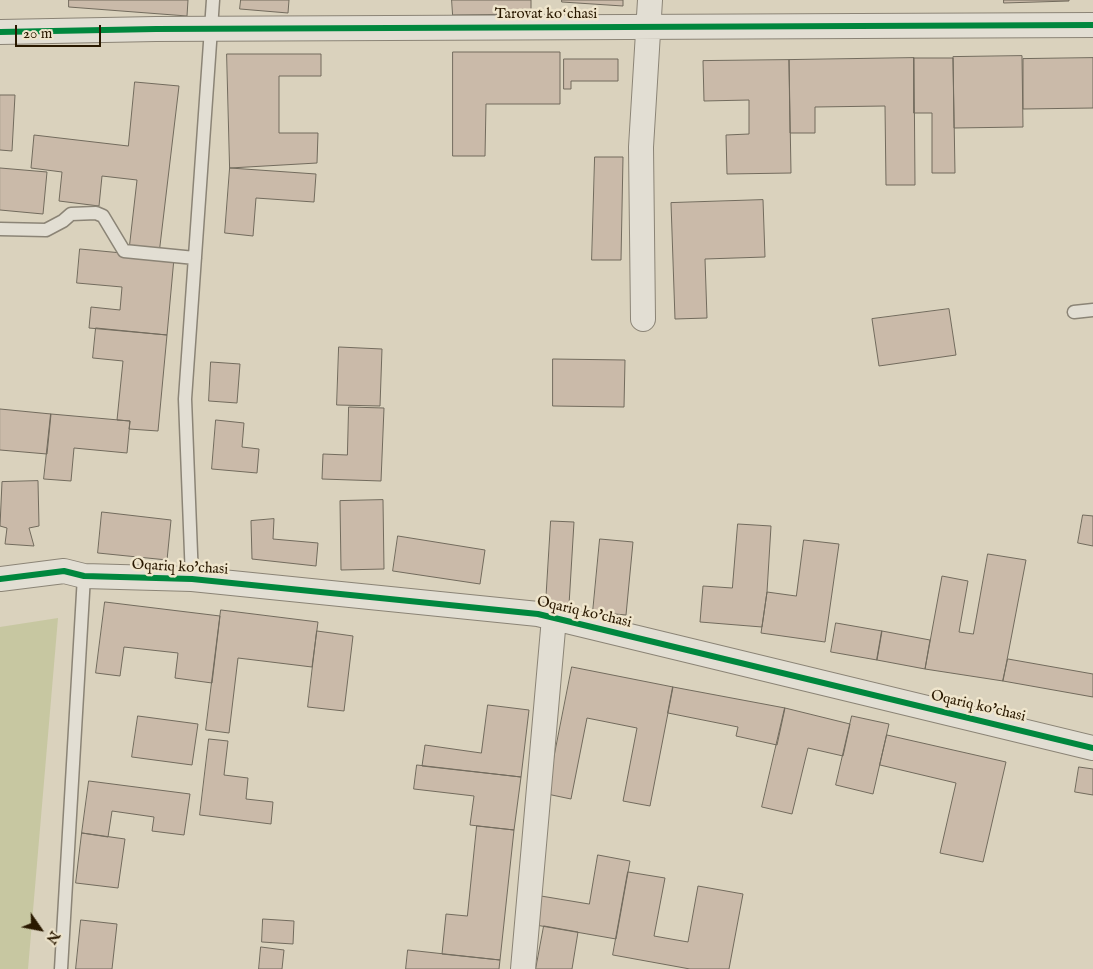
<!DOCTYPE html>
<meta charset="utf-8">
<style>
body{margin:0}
#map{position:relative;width:1093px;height:969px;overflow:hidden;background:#dad2bd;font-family:"IM FELL English",serif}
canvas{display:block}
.north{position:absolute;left:15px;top:904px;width:50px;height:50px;-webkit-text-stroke:4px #efe5cc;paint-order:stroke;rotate:123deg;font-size:14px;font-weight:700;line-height:20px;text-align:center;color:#2a1900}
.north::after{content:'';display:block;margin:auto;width:18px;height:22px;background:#2a1900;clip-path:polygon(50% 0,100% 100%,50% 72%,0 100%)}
.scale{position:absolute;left:15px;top:25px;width:86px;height:22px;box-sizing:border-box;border:2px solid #2a1900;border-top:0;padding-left:6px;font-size:15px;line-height:18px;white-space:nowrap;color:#2a1900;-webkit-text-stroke:4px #efe5cc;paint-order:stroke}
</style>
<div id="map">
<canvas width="1093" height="969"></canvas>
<div class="north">N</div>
<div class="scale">20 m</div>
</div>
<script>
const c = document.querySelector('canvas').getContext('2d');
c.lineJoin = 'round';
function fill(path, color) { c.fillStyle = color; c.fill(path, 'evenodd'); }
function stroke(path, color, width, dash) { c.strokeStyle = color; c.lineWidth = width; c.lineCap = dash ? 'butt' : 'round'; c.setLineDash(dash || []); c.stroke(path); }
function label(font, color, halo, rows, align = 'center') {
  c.font = font + ' "IM FELL English",serif'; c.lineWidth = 5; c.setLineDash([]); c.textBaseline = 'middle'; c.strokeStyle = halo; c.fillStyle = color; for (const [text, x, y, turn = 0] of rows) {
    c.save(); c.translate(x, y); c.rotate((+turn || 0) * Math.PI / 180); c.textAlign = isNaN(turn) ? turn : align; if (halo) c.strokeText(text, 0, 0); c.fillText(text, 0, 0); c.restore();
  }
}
fill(new Path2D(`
 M58 618 28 969H0V627Z`), '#c7c7a1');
const building = new Path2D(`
 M69 0H188L187 16 69 7Z
 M241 0H289L288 13 240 9Z
 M452 0H531V14L453 15Z
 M562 0H623V6L562 2Z
 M1004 0H1069V1L1004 3Z
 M453 52H560V104H486L485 156H453Z
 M227 54H321V76H279V133H318L317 163 230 168Z
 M1022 56 1023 127 954 128 953 57Z
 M914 58H953L955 173H932V113H914Z
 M914 58 915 185H886L885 106 815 107V133H790L789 60Z
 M1093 58V108L1023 109V59Z
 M564 59H618V81H571V89H564Z
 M789 60 791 173 727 174 726 135 749 134V100L704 101 703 61Z
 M135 82 179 86 159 254 129 250 137 180 102 176 99 206 59 201 62 172 31 168 34 135 128 146Z
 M0 95H15L12 151 0 150Z
 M595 157H623L621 260H592Z
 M0 168 47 172 43 214 0 210Z
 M230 168 316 174 314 202 256 198 253 236 225 233Z
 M763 200 765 257 705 259 707 318 675 319 671 203Z
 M80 249 174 258 167 335 89 328 91 307 120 310 122 287 77 283Z
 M949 309 956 355 879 366 872 319Z
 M96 328 167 335 158 431 129 429 130 421 117 420 123 361 93 358Z
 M339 347 382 349 380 406 337 405Z
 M553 359 625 360 624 407 553 406Z
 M211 362 240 364 237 403 209 401Z
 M349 407 384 408 381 481 322 479 323 454 347 455Z
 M0 409 51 414 47 454 0 450Z
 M51 414 130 421 127 453 74 448 71 481 44 479Z
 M216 420 244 423 242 447 259 449 257 473 212 469Z
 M38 481 39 526 29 528 34 546 5 544 7 528 0 526 2 482Z
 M383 500 384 569 341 570 340 501Z
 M102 512 171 520 167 560 98 553Z
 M1083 515 1093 516V546L1078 543Z
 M274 519 273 539 318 543 316 566 252 559 251 521Z
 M551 521 574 522 569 605 546 603Z
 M738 524 771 526 767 592 762 627 700 622 703 586 732 588Z
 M398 536 485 550 480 584 393 571Z
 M600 539 633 542 626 615 593 612Z
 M804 540 839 544 825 642 761 633 767 592 796 596Z
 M988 554 1026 560 1003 681 925 669 942 576 968 581 959 632 973 634Z
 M105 602 220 616 212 683 175 678 178 653 124 647 120 676 96 673Z
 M221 610 318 622 312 667 238 658 229 733 206 730Z
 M836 623 882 631 877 660 831 652Z
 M317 631 353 636 344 711 308 707Z
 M882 631 930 640 925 669 877 660Z
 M1008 659 1093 674V697L1003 681Z
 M572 667 673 687 650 806 623 801 637 728 587 718 571 799 547 794Z
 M673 687 785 708 777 745 736 736 738 727 668 713Z
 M488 705 529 710 521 777 422 766 425 745 481 753Z
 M785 708 850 724 843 756 808 748 792 814 762 807Z
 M138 716 198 724 192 765 132 757Z
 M852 716 889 724 873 794 836 785Z
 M887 735 1006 762 983 862 940 853 956 783 880 765Z
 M209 739 228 741 224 775 248 778 246 799 273 802 271 824 200 815Z
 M417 765 521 777 514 830 470 825 474 796 414 789Z
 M1079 767 1093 769V795L1075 792Z
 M89 781 190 794 184 835 152 831 154 817 112 811 108 837 82 833Z
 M477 826 514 830 500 960 442 954 446 914 467 916Z
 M82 833 125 839 118 888 76 883Z
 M598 855 630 861 616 939 530 924 535 895 589 904Z
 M628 872 665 878 654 936 688 942 698 886 743 894 729 969H690L613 955Z
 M263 919 294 921 293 944 262 942Z
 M81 920 117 924 112 969H76Z
 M544 926 578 932 572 969H536Z
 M261 947 284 950 282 969H259Z
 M408 950 500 960 499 969H406Z`);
fill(building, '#cabaa9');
stroke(building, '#726b5d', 1);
const service = new Path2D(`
 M0 229 46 230 63 221 71 214 96 213 103 216 124 251 195 258
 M1074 312 1093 310
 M192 579 185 399 213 0
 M61 969 84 576`);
const minor = new Path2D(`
 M0 32 156 29 1093 25
 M643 319 641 147 650 0
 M0 579 64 571 84 576 192 579 538 614 1093 748
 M523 969 554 618`);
stroke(service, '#8b8476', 15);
stroke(minor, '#8b8476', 26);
stroke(service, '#e2ded3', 12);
stroke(minor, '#e2ded3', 24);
stroke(new Path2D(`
 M0 32 156 29 1093 25
 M0 579 64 571 84 576 192 579 538 614 1093 748`), '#00873e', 6);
label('15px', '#2a1900', '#efe5cc', [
 ["Tarovat koʻchasi",546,15],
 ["Oqariq ko'chasi",180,568,3],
 ["Oqariq ko'chasi",584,613,13],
 ["Oqariq ko'chasi",978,707,13]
]);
</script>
